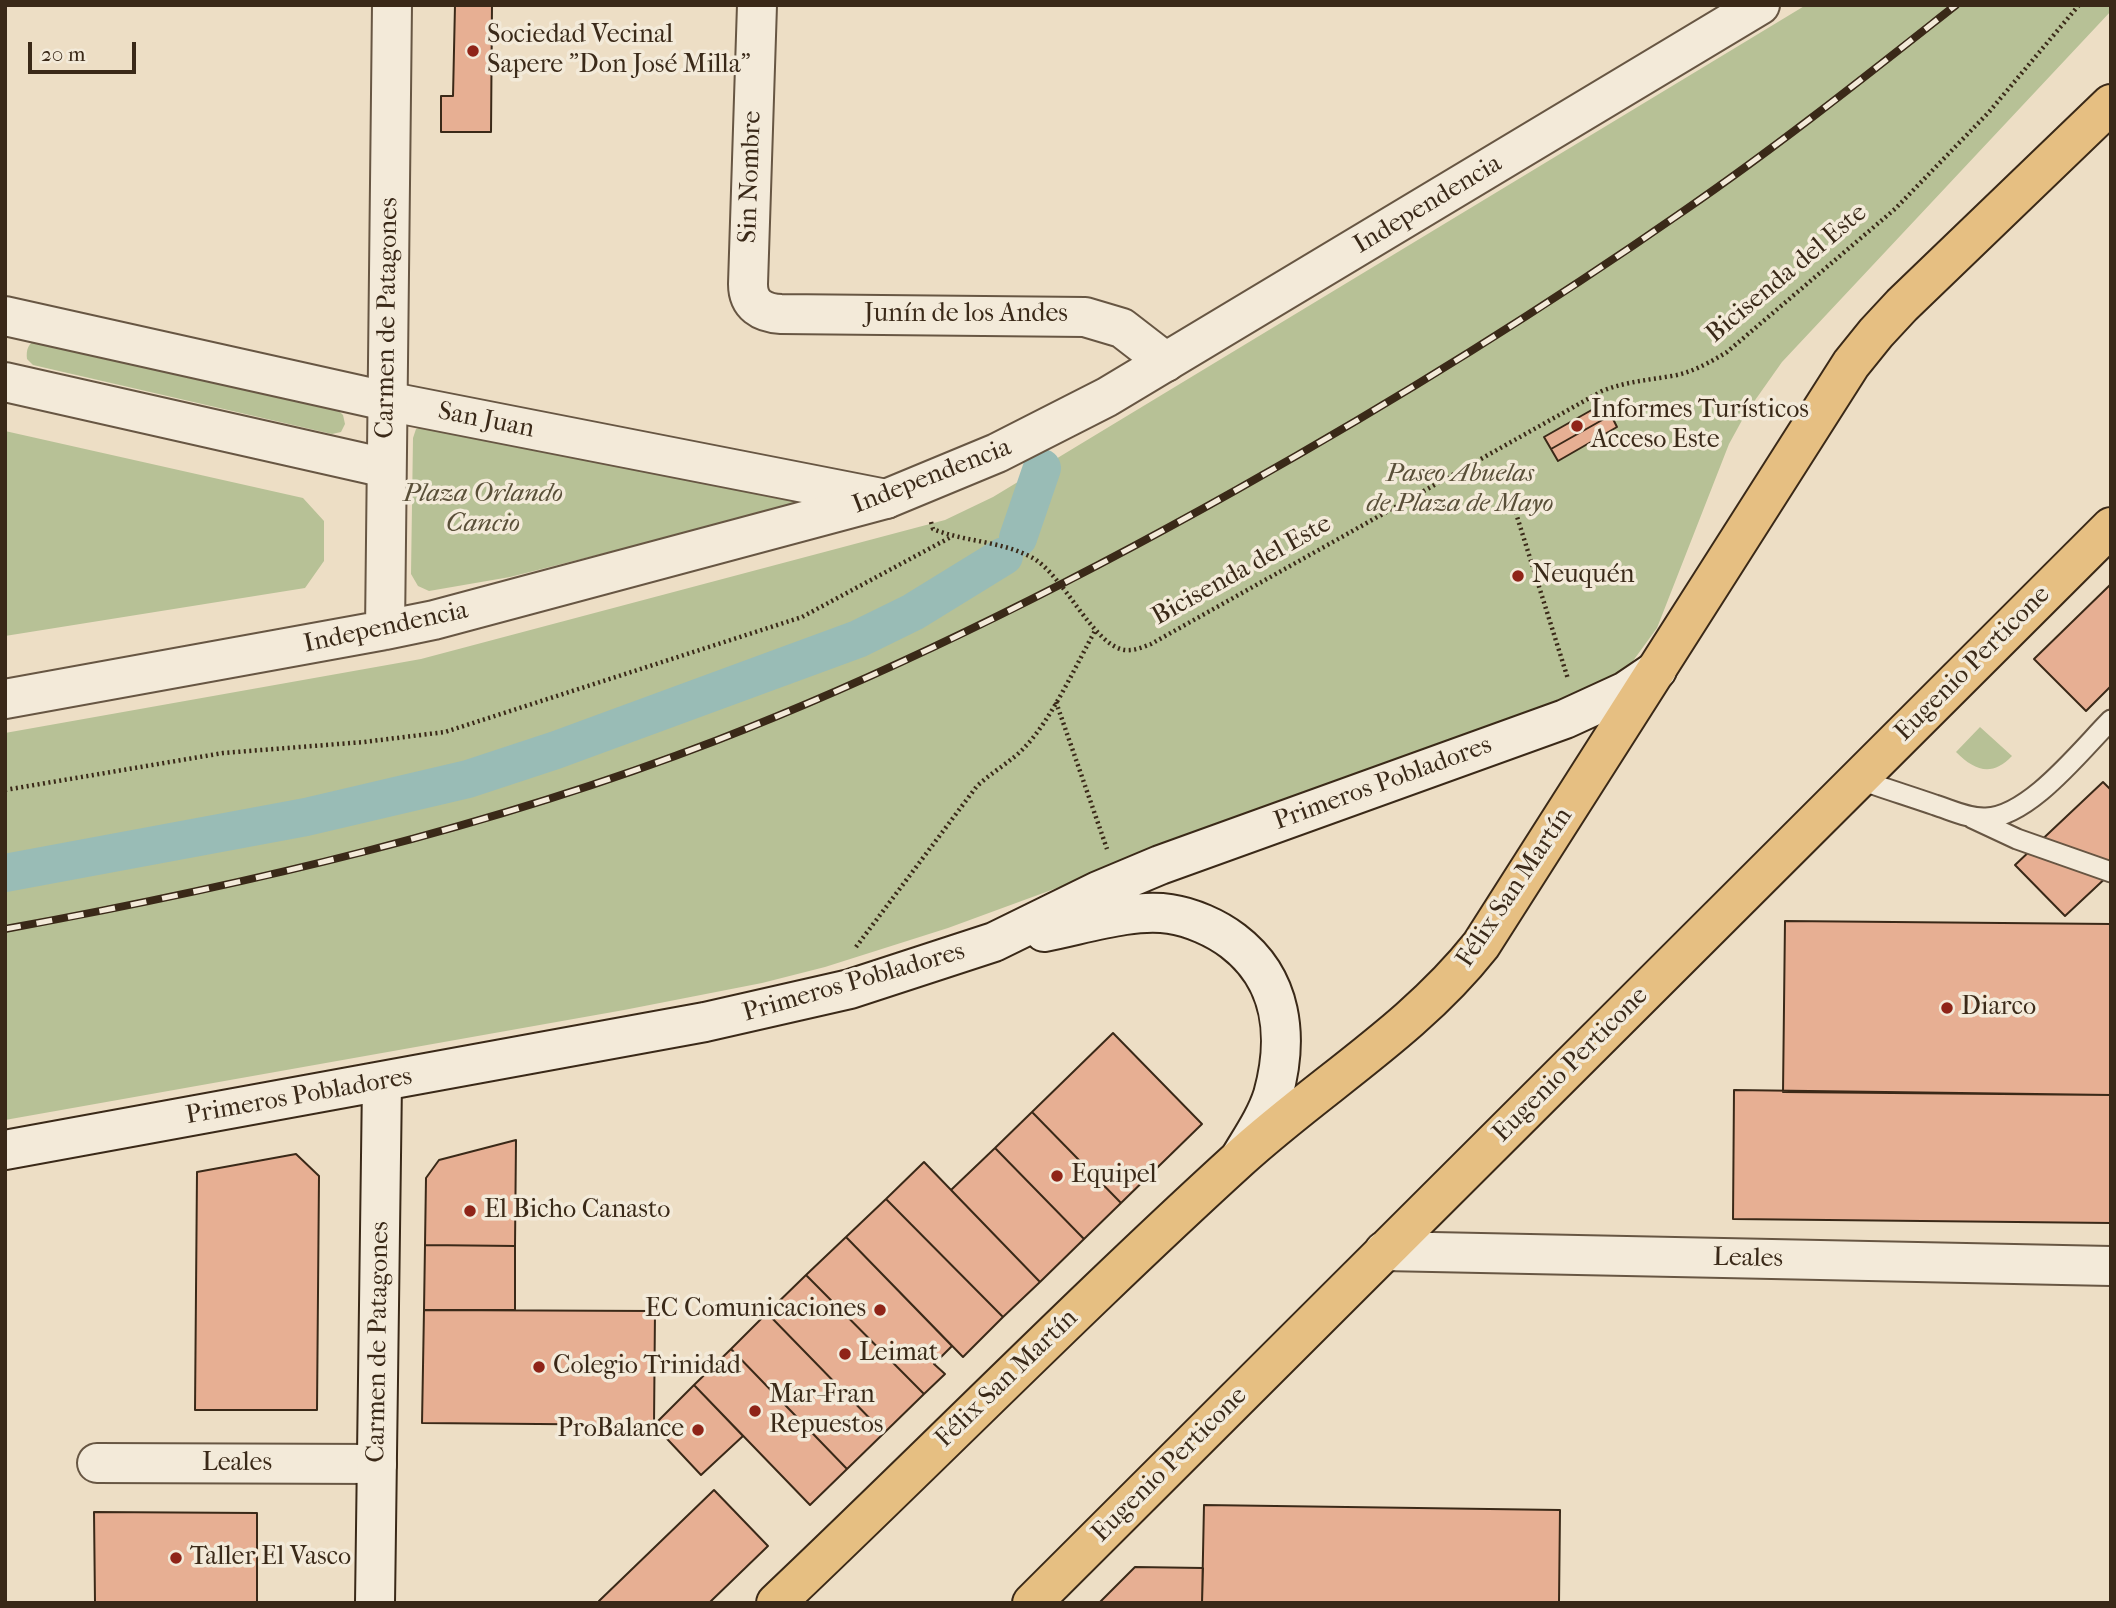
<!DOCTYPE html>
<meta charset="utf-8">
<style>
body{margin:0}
#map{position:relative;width:2116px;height:1608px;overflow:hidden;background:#eddec5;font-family:"IM FELL French Canon",serif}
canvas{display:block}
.frame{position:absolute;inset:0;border:7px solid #3a2918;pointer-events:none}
.scale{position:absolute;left:28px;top:42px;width:108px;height:32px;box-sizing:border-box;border:4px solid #3a2918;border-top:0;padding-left:9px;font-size:21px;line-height:24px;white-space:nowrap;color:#3a2918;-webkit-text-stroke:5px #f3ead9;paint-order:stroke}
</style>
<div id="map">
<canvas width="2116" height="1608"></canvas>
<div class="frame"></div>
<div class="scale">20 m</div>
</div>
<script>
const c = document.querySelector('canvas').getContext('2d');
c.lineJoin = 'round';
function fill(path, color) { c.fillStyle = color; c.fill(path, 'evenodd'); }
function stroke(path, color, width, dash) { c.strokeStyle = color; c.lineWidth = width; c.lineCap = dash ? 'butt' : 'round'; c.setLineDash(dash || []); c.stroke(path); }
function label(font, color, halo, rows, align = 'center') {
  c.font = font + ' "IM FELL French Canon",serif'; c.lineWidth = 7; c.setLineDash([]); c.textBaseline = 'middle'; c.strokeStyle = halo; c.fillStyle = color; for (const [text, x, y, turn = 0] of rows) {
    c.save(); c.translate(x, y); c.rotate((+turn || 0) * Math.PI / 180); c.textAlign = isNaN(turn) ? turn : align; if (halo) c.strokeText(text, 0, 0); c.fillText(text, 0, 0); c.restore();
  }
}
fill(new Path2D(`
 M1806 5H2111V11L1782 362 1746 413 1729 444 1657 628 1630 665 1613 677 1566 701 948 928 825 967 762 983 624 1010 5 1120V733L421 659 945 520 993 497Z
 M38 340 338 410 343 415 345 424 341 432 332 434 33 365 27 359C26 350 28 342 38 340Z
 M423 426 804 503 510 577 429 591 418 586 411 574 413 438 416 429Z
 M5 431 303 498 324 521V561L305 588 5 636Z
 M1980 727 2012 756C1992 777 1975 771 1956 752Z`), '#b7c196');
stroke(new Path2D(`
 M1018 538 1042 468
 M5 873 306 817 468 779 556 750 858 639 913 612 1004 556`), '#99bcb6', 38);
const building = new Path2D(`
 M455 5H492L491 132H441V96H453Z
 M1604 403 1611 415 1551 449 1544 437Z
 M1611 415 1617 427 1558 461 1551 449Z
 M2111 584V686L2086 711 2034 659Z
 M2103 782 2111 790V873L2065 916 2015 865Z
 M1785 921 2111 924V1095L1783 1092Z
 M1113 1033 1202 1124 1121 1203 1032 1112Z
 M1734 1090 2111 1095V1223L1733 1219Z
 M1032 1112 1121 1203 1084 1239 995 1148Z
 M516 1140 515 1246 425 1245 426 1178 439 1160Z
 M995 1148 1084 1239 1040 1282 951 1190Z
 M296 1154 319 1176 317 1410H195L197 1172Z
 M924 1162 1040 1282 1003 1317 886 1199Z
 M886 1199 1003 1317 963 1357 846 1237Z
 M846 1237 952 1346 934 1364 945 1374 924 1394 806 1275Z
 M425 1245 515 1246V1310H424Z
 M806 1275 924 1394 884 1433 767 1313Z
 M424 1310 655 1311 654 1425 422 1423Z
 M767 1313 884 1433 847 1469 731 1349Z
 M731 1349 847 1469 810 1505 694 1385Z
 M694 1385 743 1436 701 1475 654 1425Z
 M714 1490 768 1546 709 1603H600L599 1601Z
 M1204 1505 1560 1510 1559 1603H1202Z
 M94 1512 257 1513V1603H95Z
 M1135 1567 1203 1568 1202 1603H1099Z`);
fill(building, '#e7af93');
stroke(building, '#3a2918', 2);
const service = new Path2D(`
 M1858 779C1883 788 1909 796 1935 805 1951 810 1969 819 1986 818 2030 816 2081 750 2111 720
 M1972 818 2017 839 2111 872`);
const minor = new Path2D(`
 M757 5 748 284C748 305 762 313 781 314L1085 317 1122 328 1166 362
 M5 316 386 401 886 499
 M5 382 386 468
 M1384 1251 2111 1266
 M97 1463 377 1464`);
const tertiary = new Path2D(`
 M385 630 392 5
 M5 699 385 630 434 620 886 499 997 453 1107 397 1760 5`);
const secondary = new Path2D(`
 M1044 932C1082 925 1132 908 1170 914 1191 917 1216 928 1233 941 1283 979 1289 1037 1273 1095 1266 1117 1253 1136 1241 1156
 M5 1150 705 1022 850 989 994 942 1098 891 1160 865 1565 719 1626 691 1657 670
 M375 1603 382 1082`);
const trunk = new Path2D(`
 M776 1603C931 1456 1081 1303 1239 1159 1319 1086 1414 1030 1481 945L1851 364 1876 333 1902 305 2111 104
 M1032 1603 2111 527`);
stroke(service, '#675643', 23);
stroke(minor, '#675643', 42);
stroke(tertiary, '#675643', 42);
stroke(secondary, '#3a2918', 42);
stroke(trunk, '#3a2918', 42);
stroke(new Path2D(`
 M1514 507 1568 679
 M931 522 933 529C965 542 1001 541 1031 557 1063 573 1093 646 1125 650 1134 651 1143 647 1151 644L1602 391C1627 381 1651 380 1677 375 1695 371 1712 361 1727 352L1895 209 1989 112 2079 5
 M1056 702 1107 849
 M5 790 223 753 364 742 445 732 802 617 951 537
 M856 947 977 786C992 772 1009 763 1023 749 1051 721 1076 665 1096 629`), '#3a2918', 4.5, [2, 3.5]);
stroke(service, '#f3ead9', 19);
stroke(minor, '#f3ead9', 38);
stroke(tertiary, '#f3ead9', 38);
stroke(secondary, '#f3ead9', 38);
stroke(trunk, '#e6bf82', 38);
const rail = new Path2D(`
 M5 929C246 885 486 829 715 741 896 671 1069 584 1238 489 1391 403 1540 311 1685 210 1778 146 1867 75 1956 5`);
stroke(rail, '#3a2918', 8);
stroke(rail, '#f3ead9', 5, [16]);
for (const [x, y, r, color] of [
 [473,51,7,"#8f2418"],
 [1577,426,7,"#8f2418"],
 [1518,576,7,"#8f2418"],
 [1947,1008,7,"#8f2418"],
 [1057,1176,7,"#8f2418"],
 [470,1211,7,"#8f2418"],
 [880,1310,7,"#8f2418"],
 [845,1354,7,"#8f2418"],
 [539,1367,7,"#8f2418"],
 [755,1411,7,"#8f2418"],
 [698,1430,7,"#8f2418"],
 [176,1558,7,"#8f2418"]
]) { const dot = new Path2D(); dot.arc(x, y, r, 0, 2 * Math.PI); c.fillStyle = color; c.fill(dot); stroke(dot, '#f3ead9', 2.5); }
label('26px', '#3a2918', '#f3ead9', [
 ["Sociedad Vecinal",487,36],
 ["Sapere \"Don José Milla\"",487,66],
 ["Informes Turísticos",1591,411],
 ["Acceso Este",1591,441],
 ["Neuquén",1532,576],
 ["Diarco",1961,1008],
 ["Equipel",1071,1176],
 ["El Bicho Canasto",484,1211],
 ["EC Comunicaciones",866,1310,"right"],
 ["Leimat",859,1354],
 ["Colegio Trinidad",553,1367],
 ["Mar-Fran",769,1396],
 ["Repuestos",769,1426],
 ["ProBalance",684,1430,"right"],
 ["Taller El Vasco",190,1558]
], 'left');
label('26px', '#3a2918', '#f3ead9', [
 ["Sin Nombre",751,177,-88],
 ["Independencia",1428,205,-31],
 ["Bicisenda del Este",1787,274,-40],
 ["Junín de los Andes",966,315],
 ["Carmen de Patagones",388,318,-89],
 ["San Juan",486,421,11],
 ["Independencia",932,477,-21],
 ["Bicisenda del Este",1242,571,-29],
 ["Independencia",386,628,-12],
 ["Eugenio Perticone",1973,664,-45],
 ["Primeros Pobladores",1383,784,-20],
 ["Félix San Martín",1515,888,-56],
 ["Primeros Pobladores",854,983,-16],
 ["Eugenio Perticone",1571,1065,-45],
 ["Primeros Pobladores",299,1097,-10],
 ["Leales",1748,1259,1],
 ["Carmen de Patagones",379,1342,-89],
 ["Félix San Martín",1007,1379,-44],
 ["Leales",237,1464],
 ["Eugenio Perticone",1170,1465,-45]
]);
label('italic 26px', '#594f38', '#f3ead9', [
 ["Paseo Abuelas",1460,475],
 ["de Plaza de Mayo",1460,505],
 ["Plaza Orlando",483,495],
 ["Cancio",483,525]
]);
</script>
